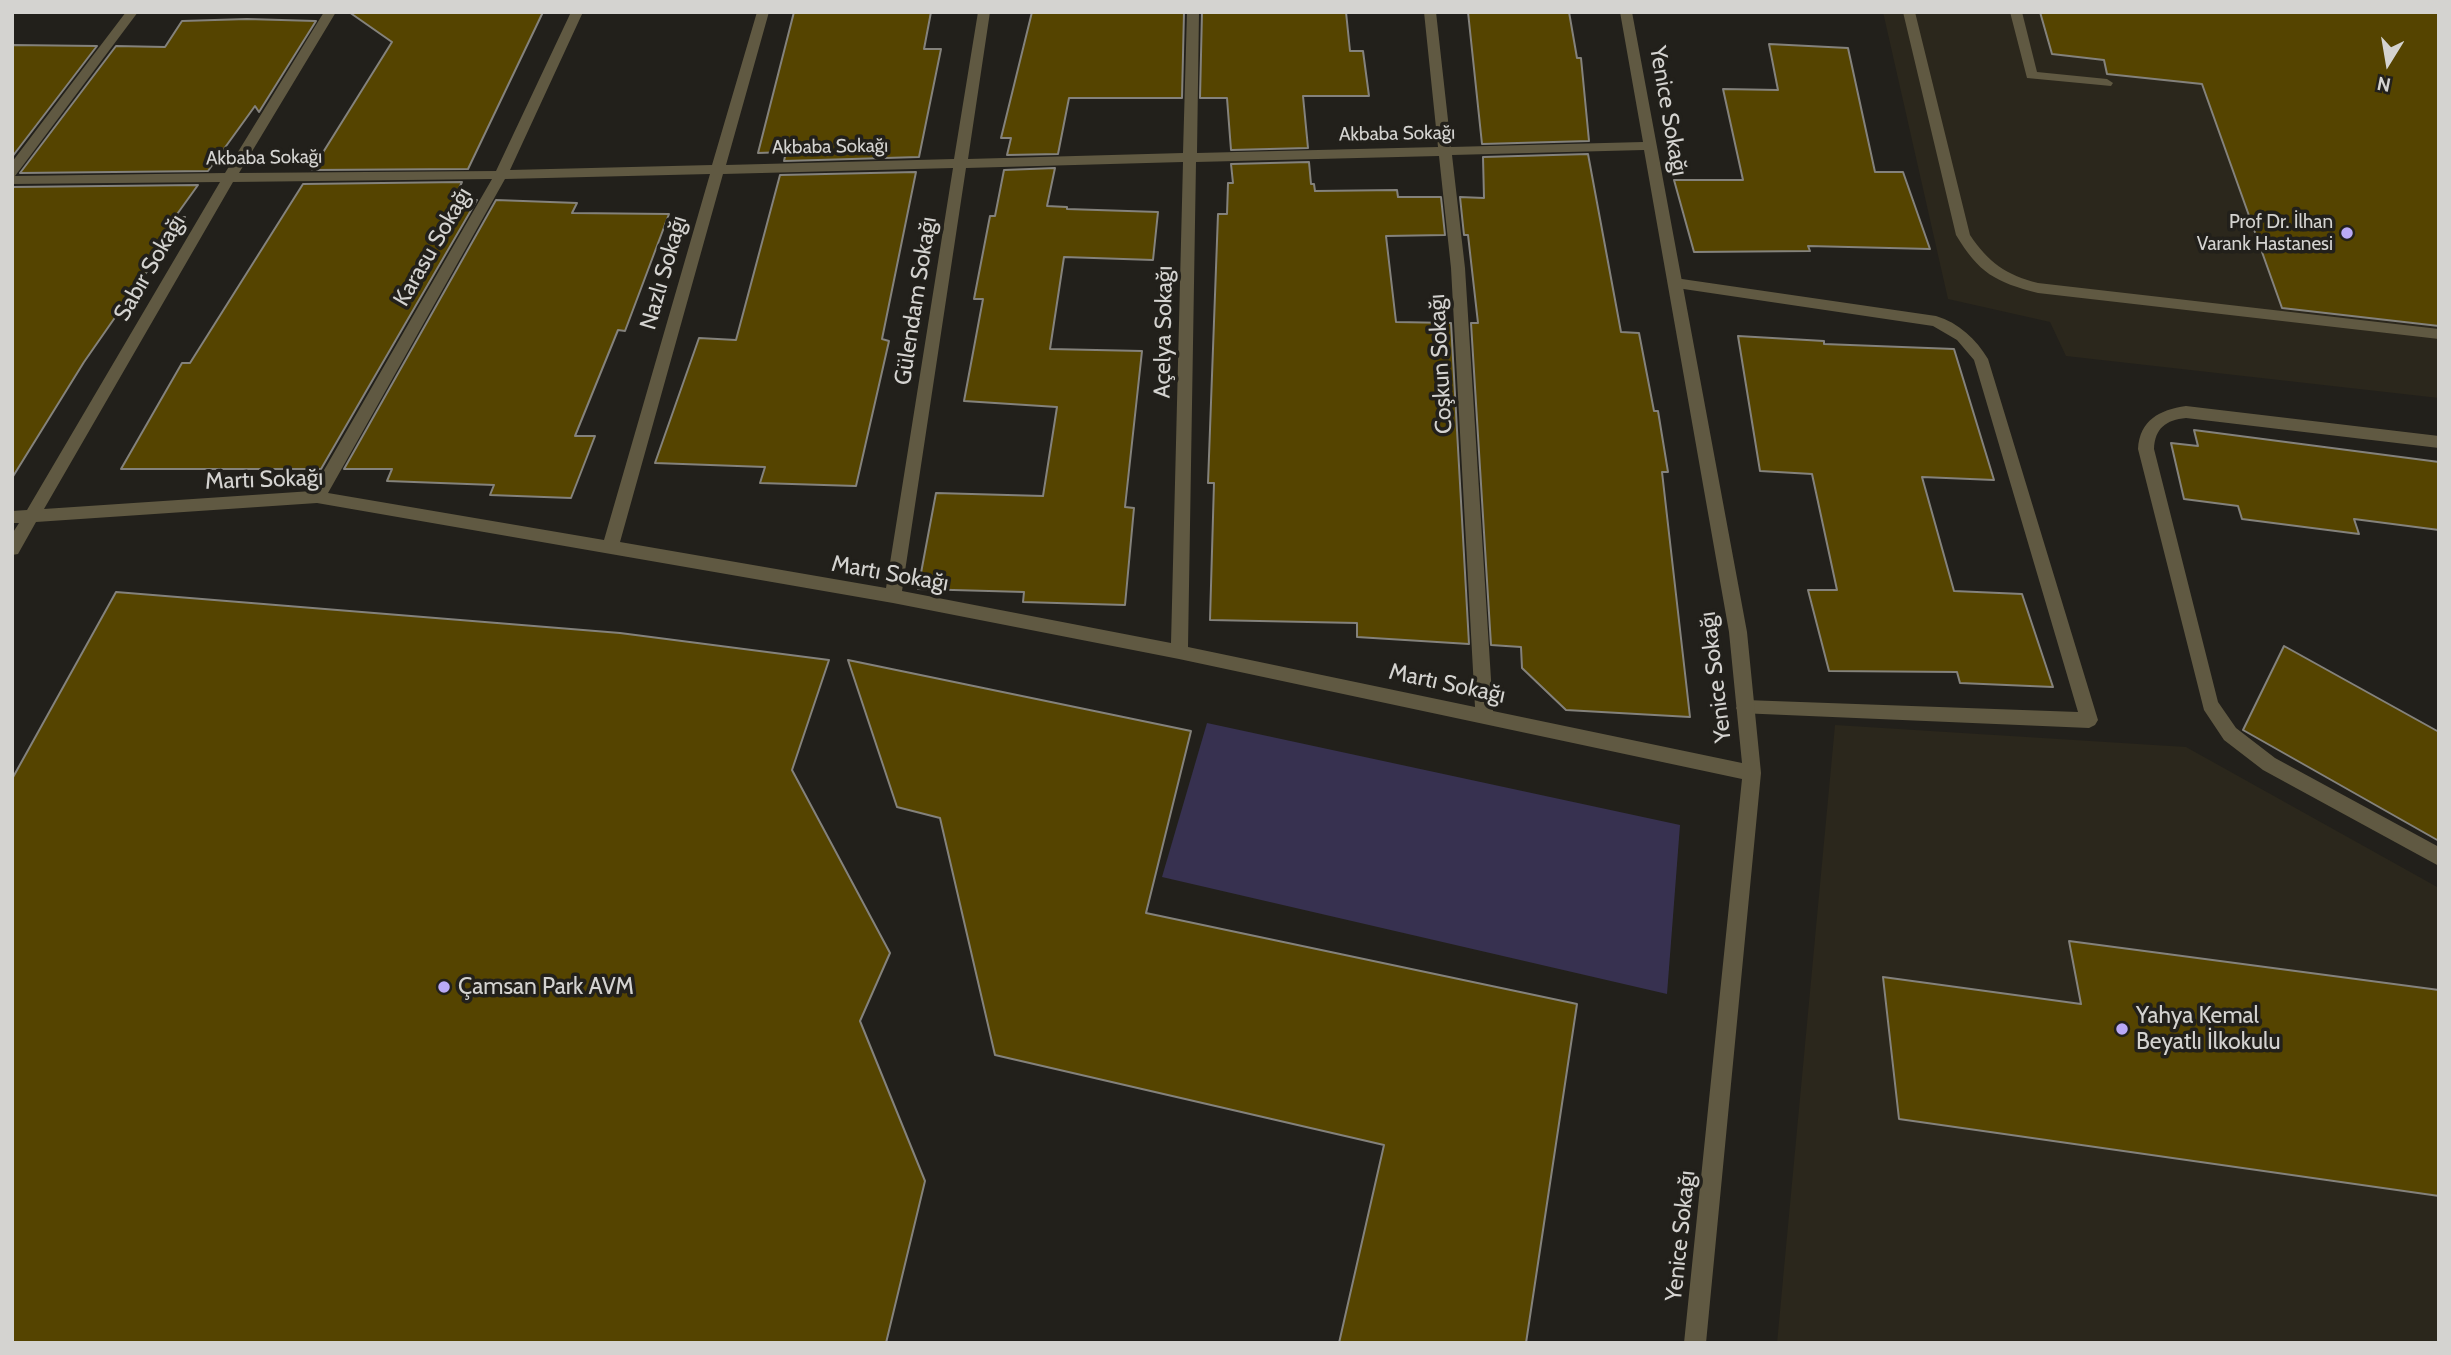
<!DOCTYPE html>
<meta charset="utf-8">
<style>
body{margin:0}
#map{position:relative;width:2451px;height:1355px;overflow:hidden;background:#22201b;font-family:Cabin,sans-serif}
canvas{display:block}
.frame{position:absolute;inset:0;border:14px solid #d4d3d0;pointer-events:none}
.north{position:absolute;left:2353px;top:28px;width:70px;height:70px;-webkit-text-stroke:5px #22201b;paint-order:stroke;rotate:191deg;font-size:19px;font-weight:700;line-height:28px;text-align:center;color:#d4d3d0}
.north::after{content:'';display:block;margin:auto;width:24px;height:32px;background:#d4d3d0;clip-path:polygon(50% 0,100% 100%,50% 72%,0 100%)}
</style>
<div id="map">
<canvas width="2451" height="1355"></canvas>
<div class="frame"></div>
<div class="north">N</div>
</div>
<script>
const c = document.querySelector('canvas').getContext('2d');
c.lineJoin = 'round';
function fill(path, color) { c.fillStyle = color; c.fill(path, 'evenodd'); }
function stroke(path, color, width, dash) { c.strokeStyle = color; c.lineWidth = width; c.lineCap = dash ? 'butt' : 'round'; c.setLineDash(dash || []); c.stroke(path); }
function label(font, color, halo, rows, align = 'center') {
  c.font = font + ' Cabin,sans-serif'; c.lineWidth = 7; c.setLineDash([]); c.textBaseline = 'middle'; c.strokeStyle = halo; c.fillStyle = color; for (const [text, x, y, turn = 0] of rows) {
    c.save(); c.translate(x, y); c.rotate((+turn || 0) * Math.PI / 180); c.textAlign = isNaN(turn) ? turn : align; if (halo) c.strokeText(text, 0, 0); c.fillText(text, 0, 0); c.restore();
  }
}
fill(new Path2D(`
 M1883 12H2439V398L2066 356 2050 322 1948 299Z
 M1835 725 2186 747 2439 888V1343H1777Z`), '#2b271c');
fill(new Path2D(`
 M1207 723 1680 825 1667 994 1162 877Z`), '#373150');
const building = new Path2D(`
 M349 12H543L468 169 312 170 392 42Z
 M794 12H931L924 49H941L919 157 784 161 786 152 758 153Z
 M1032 12H1184L1182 98H1069L1058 154 1007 155 1011 138H1001Z
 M1202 12H1346L1350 51H1363L1369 96H1303L1308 148 1231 150 1227 98H1200Z
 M1468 12H1569L1577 58H1581L1589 141 1482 144Z
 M2040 12H2439V326L2282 308 2202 84 2107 74 2104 60 2052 54Z
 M247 19 316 21 259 112 255 106 208 171 20 173 116 46 165 47 182 21Z
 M1769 44 1848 48 1875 172H1903L1930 249 1808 246 1810 251 1694 252 1674 180H1743L1723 89 1778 90Z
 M12 45 97 46 12 157Z
 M1588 154 1621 332 1639 333 1654 411H1658L1668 472H1662L1690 717 1566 710 1522 668 1521 647 1491 645 1471 323H1478L1468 235H1464L1460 197 1484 198 1483 157Z
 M1309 162 1311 184H1314L1315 191 1397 190 1398 197H1441L1445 235 1386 236 1396 322 1451 323 1469 644 1357 637V623L1210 620 1214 483H1208L1218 214H1227L1228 183H1233L1231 164Z
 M1055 168 1047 206 1067 207V209L1158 212 1153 260 1064 257 1050 349 1142 351 1125 507 1134 508 1125 605 1023 602 1024 592 918 589 936 493 1043 496 1057 407 964 401 983 299H974L990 216H995L1004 170Z
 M916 172 882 339 889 341 856 486 760 483 765 467 655 463 699 338 736 340 780 175Z
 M462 182 454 199 477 200 321 469H121L182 363H190L303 184Z
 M198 185 175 217H185L84 362 12 478V187Z
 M496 200 577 203 572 213 669 214 625 331 618 330 575 436H595L571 498 490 495 494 485 387 481 392 469H344Z
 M1738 336 1824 341V344L1954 349 1994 480 1922 477 1954 591 2022 594 2053 687 1960 683 1957 672 1829 671 1808 590H1837L1812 474 1760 471Z
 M2194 430 2439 462V530L2354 519 2359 534 2242 519 2238 506 2184 499 2171 443 2198 446Z
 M116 592 620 633 829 660 792 770 890 953 860 1021 925 1181 886 1343H12V779Z
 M2284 646 2439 732V841L2243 730Z
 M848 660 1191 731 1146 913 1577 1004 1526 1343H1339L1384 1145 995 1055 940 818 897 807Z
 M2069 941 2439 990V1196L1899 1119 1883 977 2081 1004Z`);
fill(building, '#540');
stroke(building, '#84827c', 2);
fill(new Path2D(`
 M1903 12H1915L1970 235C1988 262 2006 275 2038 283L2439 329V339L2038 293C1995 282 1979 273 1956 235Z
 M2010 12H2022L2037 72 2107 79 2113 83 2111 86 2027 78Z
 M1675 278 1936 316C1959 323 1976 339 1988 359L2098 720 2095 725 2089 728 1739 713 1736 708 1739 703 1745 700 2078 712 1974 360 1957 340 1933 326 1670 287 1668 283Z
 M2186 406 2439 436V448L2186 418C2166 420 2155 428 2154 449L2218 702 2236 728 2275 758 2439 847V866L2263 770 2224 740 2204 710 2138 449C2140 420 2159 410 2186 406Z`), '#605942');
fill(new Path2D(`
 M126 12H138L15 176 225 173 324 12H336L239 173 496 171 571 12H583L510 170 712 165 757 12H769L726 165 954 159 978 12H990L968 159 1183 153 1187 12H1199L1197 153 1438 147 1424 12H1436L1451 147 1643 142 1620 12H1632L1747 632 1761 773 1706 1343H1684L1742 779 1179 659 893 603 317 503 36 522 18 554 12 555V534L19 523H12V511L27 510 220 182 12 184V162ZM1644 150 1729 632 1742 763 1493 711 1465 268 1452 155ZM1439 156 1451 268 1475 707 1188 647 1196 162ZM1183 162 1171 643 902 591 966 168ZM953 168 886 588 620 542 723 174ZM710 174 604 540 328 493 505 179ZM492 179 312 491 44 509 233 182Z`), '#605942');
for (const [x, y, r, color] of [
 [2347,233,7,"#baaaf6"],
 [444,987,7,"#baaaf6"],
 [2122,1029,7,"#baaaf6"]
]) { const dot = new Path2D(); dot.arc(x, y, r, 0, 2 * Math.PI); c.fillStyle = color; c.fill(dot); stroke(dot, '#22201b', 2.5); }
label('19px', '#d4d3d0', '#22201b', [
 ["Akbaba Sokağı",1397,134,-1],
 ["Akbaba Sokağı",830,147,-1],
 ["Akbaba Sokağı",264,158,-1]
]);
label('19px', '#d4d3d0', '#22201b', [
 ["Prof Dr. İlhan",2333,222],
 ["Varank Hastanesi",2333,244]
], 'right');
label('23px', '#d4d3d0', '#22201b', [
 ["Yenice Sokağı",1668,111,80],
 ["Karasu Sokağı",433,247,-60],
 ["Sabır Sokağı",150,268,-60],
 ["Nazlı Sokağı",664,273,-74],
 ["Gülendam Sokağı",916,301,-81],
 ["Açelya Sokağı",1164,332,-89],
 ["Coşkun Sokağı",1441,364,-93],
 ["Martı Sokağı",264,480,-2],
 ["Martı Sokağı",890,574,10],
 ["Yenice Sokağı",1716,677,-97],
 ["Martı Sokağı",1447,684,12],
 ["Yenice Sokağı",1681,1236,-84]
]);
label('23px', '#d4d3d0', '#22201b', [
 ["Çamsan Park AVM",458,987],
 ["Yahya Kemal",2136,1016],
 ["Beyatlı İlkokulu",2136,1042]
], 'left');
</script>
